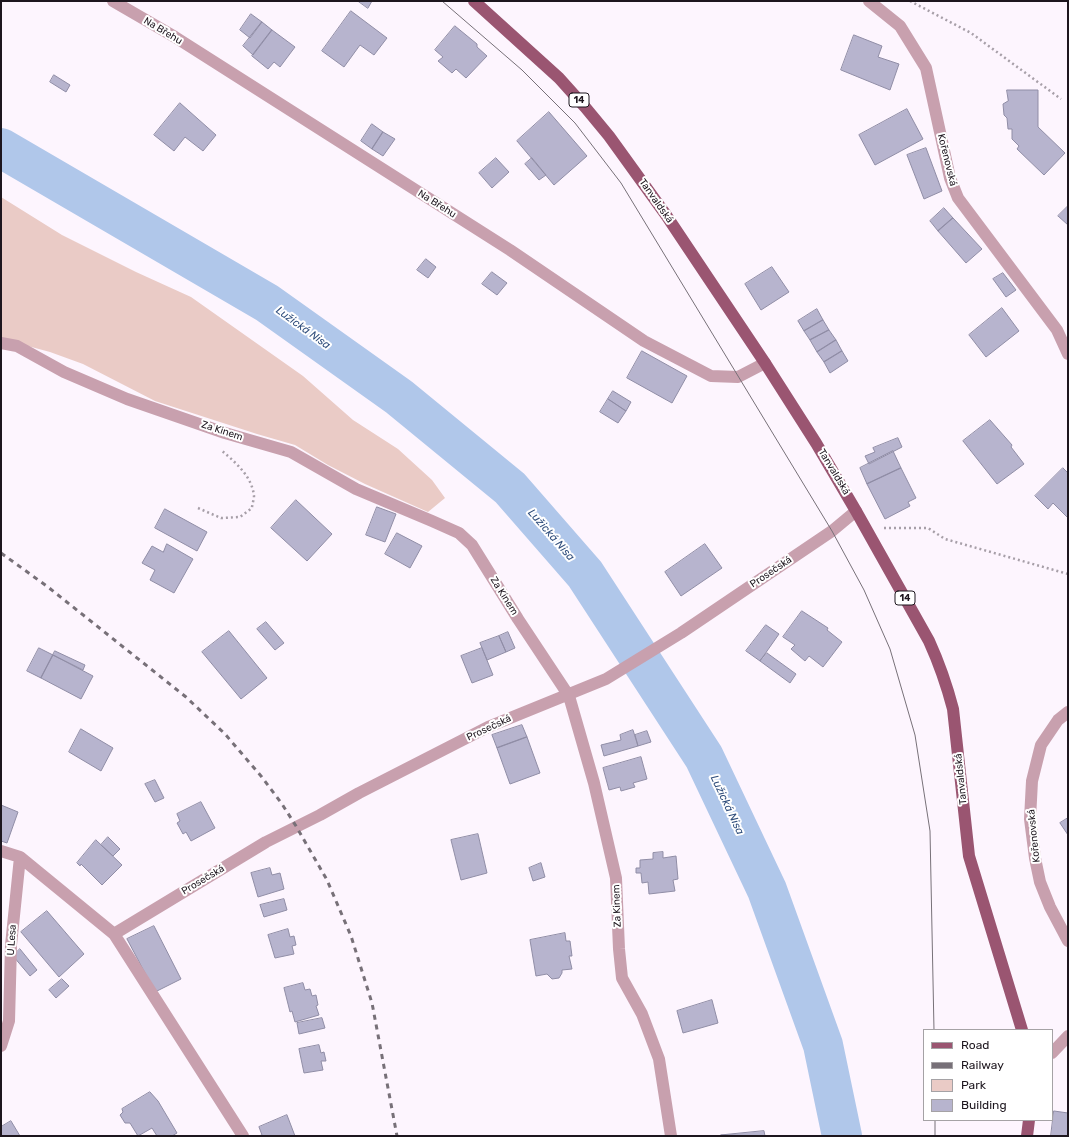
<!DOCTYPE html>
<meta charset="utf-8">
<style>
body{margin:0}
#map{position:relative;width:1069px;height:1137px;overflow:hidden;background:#fdf5fe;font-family:Rubik,sans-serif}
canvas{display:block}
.frame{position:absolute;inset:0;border:2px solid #1d161e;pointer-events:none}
.legend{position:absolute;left:923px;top:1029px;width:130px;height:92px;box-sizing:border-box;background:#fff;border:1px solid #a5a2a5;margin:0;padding:5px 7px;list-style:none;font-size:12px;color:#1d161e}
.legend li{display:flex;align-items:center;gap:8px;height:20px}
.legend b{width:20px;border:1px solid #a5a2a5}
</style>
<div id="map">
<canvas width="1069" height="1137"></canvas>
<div class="frame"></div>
<ul class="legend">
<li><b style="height:5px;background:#9a5571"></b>Road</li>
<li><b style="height:5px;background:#777078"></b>Railway</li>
<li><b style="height:11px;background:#eacbc6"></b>Park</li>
<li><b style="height:11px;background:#b7b4ce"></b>Building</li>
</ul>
</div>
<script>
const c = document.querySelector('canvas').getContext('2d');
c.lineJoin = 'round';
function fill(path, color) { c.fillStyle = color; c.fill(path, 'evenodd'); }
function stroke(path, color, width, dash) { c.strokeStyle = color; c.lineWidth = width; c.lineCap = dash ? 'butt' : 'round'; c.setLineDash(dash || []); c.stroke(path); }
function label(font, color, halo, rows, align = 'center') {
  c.font = font + ' Rubik,sans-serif'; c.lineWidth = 4; c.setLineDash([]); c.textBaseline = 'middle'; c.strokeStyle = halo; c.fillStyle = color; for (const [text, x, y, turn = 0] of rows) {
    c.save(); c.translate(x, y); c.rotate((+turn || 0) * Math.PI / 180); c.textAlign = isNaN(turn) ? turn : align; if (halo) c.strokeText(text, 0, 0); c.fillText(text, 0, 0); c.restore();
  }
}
fill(new Path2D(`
 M1 197 62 235 136 272 191 297 303 376 353 420 398 449 432 480 445 498 428 512 365 484 328 465 295 445 257 434 155 401 83 364 50 352 13 342 1 337Z`), '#eacbc6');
stroke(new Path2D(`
 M1 148 267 303 399 397 510 488 585 574 704 757 767 890 823 1045 842 1136`), '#b0c7ea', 40);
const building = new Path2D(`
 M358 1H372L368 8Z
 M351 11 387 38 374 55 360 45 344 67 322 51Z
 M251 14 262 22 250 38 240 30Z
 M262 22 272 30 253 55 243 46Z
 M455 26 477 44V47L487 56 466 78 456 69 452 73 438 61 443 57 435 50Z
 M272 30 295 47 280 67 274 62 268 69 252 56Z
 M854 35 882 46 878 57 899 64 890 90 841 70Z
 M54 75 70 85 66 92 50 82Z
 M1007 90H1038V127L1065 153 1044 175 1017 149 1019 146 1012 139V129H1008L1007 118 1004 115 1003 104 1008 101Z
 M180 103 216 135 203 151 185 137 174 151 154 135Z
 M907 109 923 139 875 165 859 135Z
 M549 112 587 156 554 185 517 141Z
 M372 124 383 132 372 149 361 141Z
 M383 132 395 139 383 156 372 149Z
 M926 148 942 191 924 199 907 155Z
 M496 158 509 172 492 188 479 173Z
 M532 158 546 175 539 180 525 164Z
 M1068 206V225L1058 216Z
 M944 208 953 218 938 231 930 221Z
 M953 218 982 249 966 263 938 231Z
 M426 259 436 267 428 278 417 270Z
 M772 267 789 292 761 310 745 284Z
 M492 272 507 283 497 295 482 284Z
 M1003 273 1016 290 1006 297 993 279Z
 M1002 308 1019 331 986 357 969 335Z
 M817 309 823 320 804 331 798 321Z
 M823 320 829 330 810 340 804 331Z
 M829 330 836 340 817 352 810 340Z
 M836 340 842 351 824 362 817 352Z
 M642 351 687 376 672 403 627 378Z
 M842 351 848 361 830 373 824 362Z
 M613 391 631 402 626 411 608 399Z
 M608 399 626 411 618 423 600 412Z
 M990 420 1012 445 1011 447 1024 464 997 484 963 441Z
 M898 438 902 447 869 464 865 456 875 452 873 448Z
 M893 451 901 468 867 484 860 468Z
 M901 468 916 498 908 502 910 506 885 519 867 484Z
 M1063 468 1068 473V518L1053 503 1048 509 1035 496Z
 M296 500 332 534 307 561 271 528Z
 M377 507 396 514 385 542 366 535Z
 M165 509 207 532 197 551 155 528Z
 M397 533 422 546 410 568 385 554Z
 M167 544 193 559 174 593 150 580 155 570 142 563 152 546 163 552Z
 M705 544 722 568 681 596 665 572Z
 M802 611 828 628 827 630 842 642 823 667 809 656 805 661 791 649 795 645 783 637Z
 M266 622 284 643 275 650 257 629Z
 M766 625 779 634 760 661 746 651Z
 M229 631 267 678 241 699 202 652Z
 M508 632 515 648 506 652 499 636Z
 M499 636 506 652 487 660 480 643Z
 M39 648 53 655 41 678 27 671Z
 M482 648 493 675 472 683 461 656Z
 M55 651 85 665 83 670 53 655Z
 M767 653 796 674 790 683 760 661Z
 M53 655 93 676 81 699 41 678Z
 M522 725 527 737 497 748 492 735Z
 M81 729 113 748 101 771 69 752Z
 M633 730 638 746 604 756 601 745 621 740 620 735Z
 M647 731 651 742 638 746 635 735Z
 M527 737 540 773 510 784 497 748Z
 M641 757 647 779 633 783 635 787 621 791 620 787 609 790 603 768Z
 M155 780 164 798 155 802 145 784Z
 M201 802 215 828 191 841 186 832 183 834 177 823 180 821 177 814Z
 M1 805 18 812 7 843 1 841Z
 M1068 818V835L1060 823Z
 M478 834 487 873 461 880 451 840Z
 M108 837 120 849 113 856 101 845Z
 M96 840 122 865 102 885 81 864 80 866 77 863Z
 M663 852V858L676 856 678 879 673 880 675 891 649 894 648 882 642 883 641 873H636V868H640V860L653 859V853Z
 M541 863 545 877 533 881 529 868Z
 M270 868 272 875 280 873 284 889 258 897 251 873Z
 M284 899 287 910 264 917 260 905Z
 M47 911 84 954 59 977 21 932Z
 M154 926 181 979 155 992 127 939Z
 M288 929 290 937 294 936 296 945 292 946 294 954 275 958 268 935Z
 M565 933 566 941H570L572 956H569L572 969 562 970V973L559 978 552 979 547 974 536 976 530 940Z
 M20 949 37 970 30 976 13 956Z
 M62 979 69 986 56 998 49 990Z
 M303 983 305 990 310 989 312 996 316 995 318 1005 316 1006 319 1015 295 1022 292 1011 290 1012 284 988Z
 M712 1000 718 1023 683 1033 677 1011Z
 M322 1018 325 1028 299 1034 297 1023Z
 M319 1045 321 1053 324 1052 326 1061H321L323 1070 304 1073 299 1049Z
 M150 1092 158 1101 177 1133 172 1136H157L152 1128 138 1136 130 1123H125L120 1115 123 1112 122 1109Z
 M1054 1111 1068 1113V1136H1051Z
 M287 1115 295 1136H258L262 1135 259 1127Z
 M11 1121 20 1136H1V1127Z
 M764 1131 765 1136 721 1135Z`);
fill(building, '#b7b4ce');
stroke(building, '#908da6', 1);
stroke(new Path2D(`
 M910 1 971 33 1061 99
 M198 508 221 518 240 517 252 508C252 504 254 500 254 496 252 476 235 462 221 450
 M884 528H928L945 539 1068 574`), '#a79fa8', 2.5, [2, 3]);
stroke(new Path2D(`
 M113 1 175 37 510 250 644 341 711 376 738 377 765 363`), '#c8a0ae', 12);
stroke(new Path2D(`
 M869 1 900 26 926 68 950 178 958 198 1057 330 1068 354
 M1 343 17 346 64 372 127 399 225 433 291 452 356 489 432 521 459 533 472 545 518 619 569 696 594 783 616 878 619 949 622 978 642 1014 659 1059 671 1136
 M1068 712 1058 720 1041 745 1032 781 1030 819 1035 858 1040 882 1050 907 1068 941
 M1 851 20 857 114 934 243 1136
 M114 934 266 842 320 815 359 793 488 727 606 679 681 633 832 531 856 511
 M1 1046 9 1021 11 945 20 857
 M1052 1053 1068 1036`), '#c8a0ae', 12);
stroke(new Path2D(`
 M474 1 559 78 585 107 609 136 666 215 765 363 816 443 856 511 929 641C939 663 947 686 953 709L969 856 1022 1030
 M1027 1136 1029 1120`), '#9a5571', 12);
stroke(new Path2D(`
 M442 1 522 70 575 123 621 183 832 531 864 590 890 649 915 735 930 831 934 1030
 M935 1120V1136`), '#777078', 1);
stroke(new Path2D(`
 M1 553 48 587 186 697 225 734 261 776 282 804 296 826 327 880 351 936 372 1003 397 1136`), '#777078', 3, [5, 5]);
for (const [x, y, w] of [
 [579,100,20],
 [905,598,20]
]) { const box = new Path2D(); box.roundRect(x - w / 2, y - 7, w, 14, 3); c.fillStyle = '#fff'; c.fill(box); stroke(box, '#1d161e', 1); }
label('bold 9px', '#1d161e', null, [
 ["14",579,100],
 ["14",905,598]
]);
label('10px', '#1d161e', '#fff', [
 ["Na Břehu",163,31,31],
 ["Kořenovská",947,160,76],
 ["Tanvaldská",656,201,55],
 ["Na Břehu",437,204,32],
 ["Za Kinem",222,431,18],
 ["Tanvaldská",834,472,59],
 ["Prosečská",771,572,-34],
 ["Za Kinem",504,596,58],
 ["Prosečská",489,728,-25],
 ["Tanvaldská",961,779,-96],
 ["Kořenovská",1034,836,-96],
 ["Prosečská",203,880,-31],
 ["Za Kinem",617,906,-92],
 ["U Lesa",12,940,-86]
]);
label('italic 11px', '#304e7c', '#fff', [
 ["Lužická Nisa",303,328,36],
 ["Lužická Nisa",551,535,49],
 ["Lužická Nisa",727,805,65]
]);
</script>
